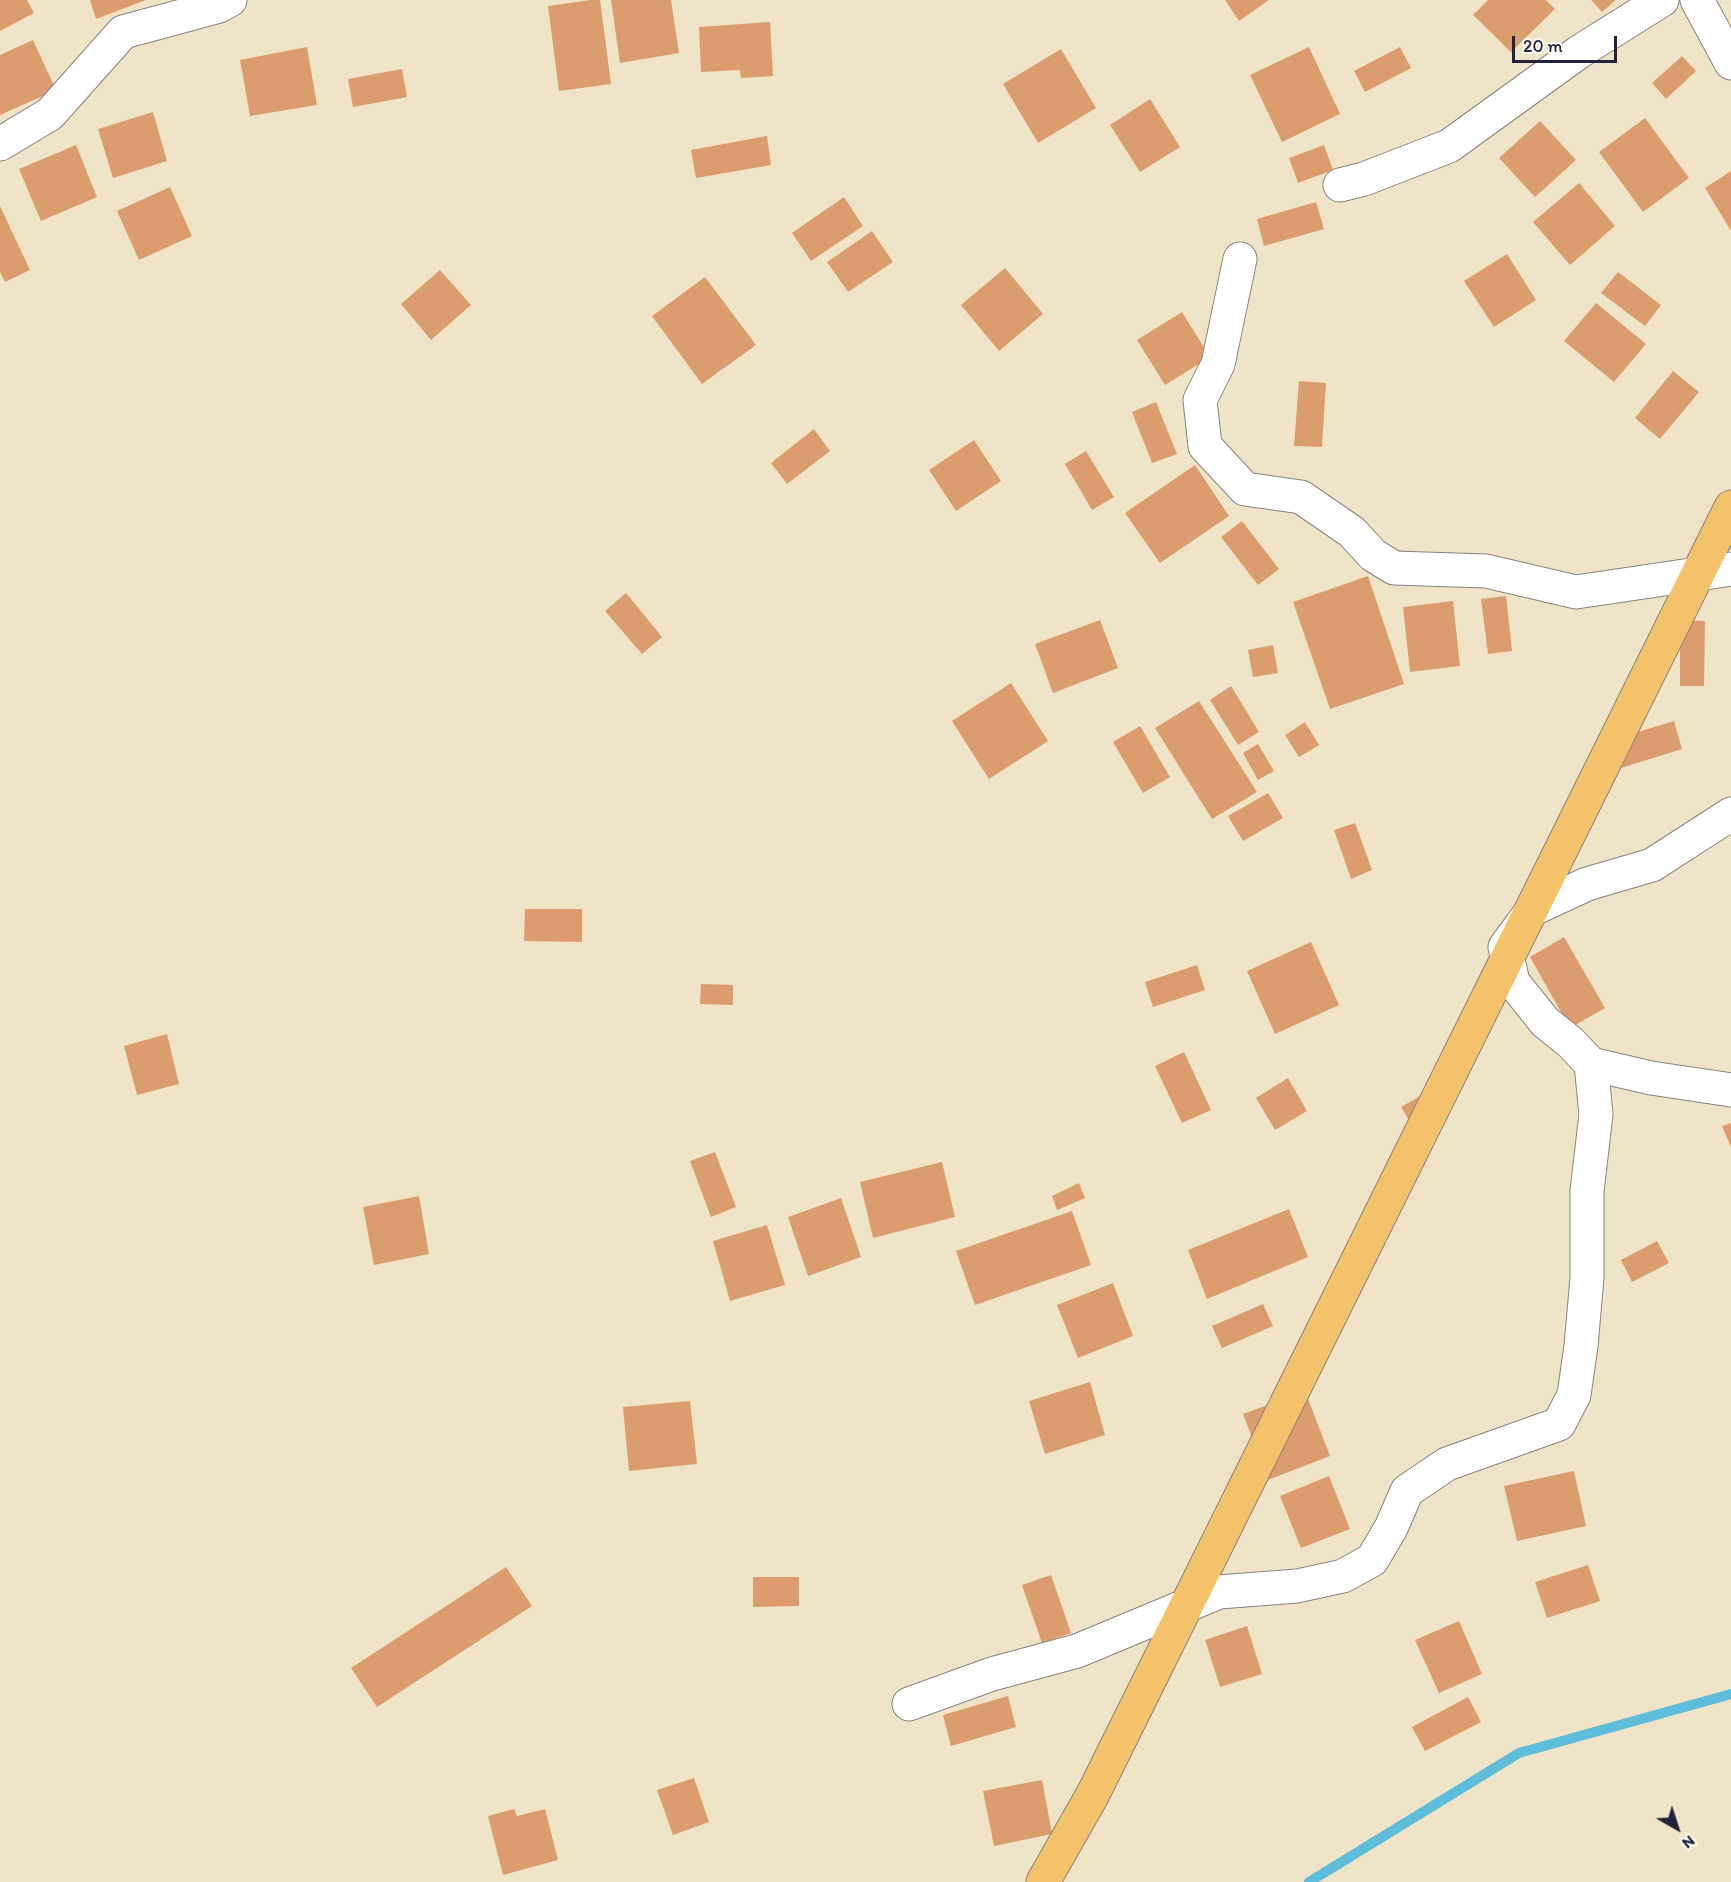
<!DOCTYPE html>
<style>
body{margin:0}
#map{position:relative;width:1731px;height:1882px;overflow:hidden;background:#efe4c7;font-family:Itim,sans-serif}
canvas{display:block}
.north{position:absolute;left:1647px;top:1798px;width:60px;height:60px;-webkit-text-stroke:4px #fdfcf7;paint-order:stroke;rotate:141deg;font-size:16px;font-weight:700;line-height:24px;text-align:center;color:#22223b}
.north::after{content:'';display:block;margin:auto;width:21px;height:27px;background:#22223b;clip-path:polygon(50% 0,100% 100%,50% 72%,0 100%)}
.scale{position:absolute;left:1512px;top:36px;width:105px;height:27px;box-sizing:border-box;border:3px solid #22223b;border-top:0;padding-left:8px;font-size:18px;line-height:21px;white-space:nowrap;color:#22223b;-webkit-text-stroke:4px #fdfcf7;paint-order:stroke}
</style>
<div id="map">
<canvas width="1731" height="1882"></canvas>
<div class="north">N</div>
<div class="scale">20 m</div>
</div>
<script>
const c = document.querySelector('canvas').getContext('2d');
c.lineJoin = 'round';
function stroke(path, color, width, dash) { c.strokeStyle = color; c.lineWidth = width; c.lineCap = dash ? 'butt' : 'round'; c.setLineDash(dash || []); c.stroke(path); }
function fill(path, color) { c.fillStyle = color; c.fill(path, 'evenodd'); }
stroke(new Path2D(`
 M1309 1882 1519 1753 1731 1694`), '#5dbddb', 10);
fill(new Path2D(`
 M0 0H27L34 13 0 31Z
 M90 0H146L96 19Z
 M591 0H600L611 84 559 91 548 6Z
 M611 0H671L679 53 620 63Z
 M1225 0H1269L1239 21Z
 M1488 0H1546L1555 9 1511 52 1473 15Z
 M1591 0H1616L1602 12Z
 M770 22 773 76 741 78 740 70 701 72 699 27Z
 M33 40 56 90 0 115V55Z
 M307 47 317 105 250 116 240 60Z
 M1309 47 1340 114 1282 142 1250 75Z
 M1400 47 1411 68 1365 92 1354 71Z
 M1061 49 1096 108 1038 143 1003 84Z
 M1682 56 1696 71 1666 99 1652 83Z
 M402 69 407 97 353 107 348 79Z
 M1150 99 1180 147 1140 172 1110 125Z
 M153 112 167 161 113 178 98 129Z
 M1645 118 1689 178 1643 212 1599 152Z
 M1540 121 1576 160 1535 197 1499 158Z
 M767 136 771 165 696 178 691 150Z
 M76 145 97 197 41 221 19 169Z
 M1324 145 1333 170 1298 183 1289 158Z
 M1731 171V231L1705 188Z
 M1579 183 1615 226 1570 265 1533 222Z
 M170 187 192 236 139 260 117 211Z
 M844 197 863 226 811 261 792 233Z
 M1316 202 1324 229 1264 246 1257 219Z
 M0 206 30 270 5 282 0 272Z
 M872 231 893 262 848 292 827 262Z
 M1507 254 1536 300 1494 327 1464 281Z
 M1005 268 1043 314 999 351 961 305Z
 M440 270 471 305 431 340 401 304Z
 M1618 272 1661 305 1645 326 1601 293Z
 M705 277 756 345 702 384 652 316Z
 M1596 303 1646 344 1614 382 1564 341Z
 M1182 312 1210 357 1165 385 1137 340Z
 M1673 371 1699 392 1660 439 1635 418Z
 M1299 381 1326 383 1322 447 1294 446Z
 M1156 402 1177 454 1152 463 1132 412Z
 M814 429 830 451 787 484 771 463Z
 M974 440 1001 481 956 511 929 470Z
 M1086 451 1114 497 1092 510 1065 464Z
 M1195 465 1229 516 1160 563 1125 513Z
 M1242 521 1279 569 1258 585 1221 537Z
 M1368 576 1404 684 1330 709 1293 602Z
 M626 593 662 637 642 654 605 611Z
 M1506 596 1512 651 1488 654 1481 599Z
 M1453 601 1460 666 1410 672 1403 607Z
 M1100 620 1118 668 1053 693 1035 644Z
 M1680 620 1705 621 1704 686H1680Z
 M1273 645 1278 673 1253 677 1248 650Z
 M1011 683 1048 741 989 779 952 721Z
 M1231 686 1259 732 1238 745 1210 700Z
 M1199 701 1257 792 1212 819 1155 728Z
 M1674 721 1682 749 1621 768 1612 740Z
 M1305 722 1319 745 1299 757 1285 735Z
 M1140 726 1170 777 1143 793 1113 742Z
 M1258 744 1274 771 1258 780 1243 753Z
 M1268 793 1283 818 1243 841 1228 816Z
 M1355 823 1372 870 1351 879 1334 830Z
 M525 909H582V942L524 941Z
 M1564 937 1605 1008 1570 1028 1530 957Z
 M1311 942 1339 1005 1275 1034 1247 971Z
 M1197 965 1205 990 1153 1007 1145 982Z
 M701 984 733 985V1005L700 1004Z
 M167 1034 179 1084 137 1095 124 1046Z
 M1184 1052 1211 1110 1182 1123 1155 1066Z
 M1288 1078 1307 1111 1275 1130 1256 1098Z
 M1424 1094 1416 1132 1401 1107Z
 M1731 1123V1147L1722 1126Z
 M715 1152 736 1207 711 1217 690 1161Z
 M942 1162 955 1217 873 1238 860 1182Z
 M1079 1183 1085 1198 1057 1210 1052 1196Z
 M419 1196 429 1254 374 1265 363 1207Z
 M841 1198 861 1257 808 1276 788 1217Z
 M1289 1209 1308 1257 1207 1299 1188 1250Z
 M1072 1211 1091 1265 975 1305 956 1251Z
 M767 1225 785 1285 730 1301 713 1241Z
 M1657 1241 1669 1263 1632 1282 1621 1260Z
 M1113 1283 1133 1336 1078 1358 1057 1305Z
 M1263 1304 1273 1326 1222 1348 1212 1326Z
 M1090 1382 1105 1435 1045 1454 1029 1401Z
 M1305 1391 1330 1456 1268 1480 1243 1414Z
 M690 1401 697 1464 629 1471 623 1407Z
 M1574 1471 1586 1526 1517 1541 1504 1486Z
 M1329 1476 1350 1529 1301 1548 1280 1496Z
 M1588 1565 1600 1601 1547 1618 1535 1582Z
 M506 1567 532 1606 377 1707 351 1668Z
 M1051 1575 1071 1633 1042 1643 1022 1585Z
 M753 1577H799V1606L753 1607Z
 M1459 1621 1482 1674 1439 1693 1415 1640Z
 M1247 1626 1262 1674 1220 1687 1205 1640Z
 M1008 1696 1016 1727 951 1746 943 1715Z
 M1468 1697 1481 1722 1425 1751 1412 1727Z
 M694 1778 709 1822 673 1835 657 1790Z
 M1042 1780 1052 1834 994 1846 983 1791Z
 M514 1809 517 1816 545 1809 558 1860 503 1875 488 1816Z`), '#dc9d6e');
const minor = new Path2D(`
 M1697 0 1731 63
 M0 144 50 114 123 32 219 6 230 0
 M1340 185 1364 179 1449 146 1579 52 1662 0
 M1240 259 1218 364 1200 400 1205 446 1245 489 1301 497 1352 532 1373 555 1394 568 1486 571 1576 592 1731 569
 M1591 1064 1651 1078 1731 1090
 M909 1704 992 1674 1077 1651 1219 1592 1297 1586 1343 1576 1372 1560 1391 1528 1407 1491 1447 1464 1559 1424 1574 1395 1581 1346 1587 1278V1191L1596 1114 1591 1064 1570 1042 1545 1022 1513 982 1505 947 1533 909 1587 884 1652 865 1731 814`);
const highway = new Path2D(`
 M1043 1882 1093 1794 1731 507`);
stroke(minor, '#888381', 35);
stroke(highway, '#888381', 35);
stroke(minor, '#fff', 33);
stroke(highway, '#f3c26a', 33);
</script>
